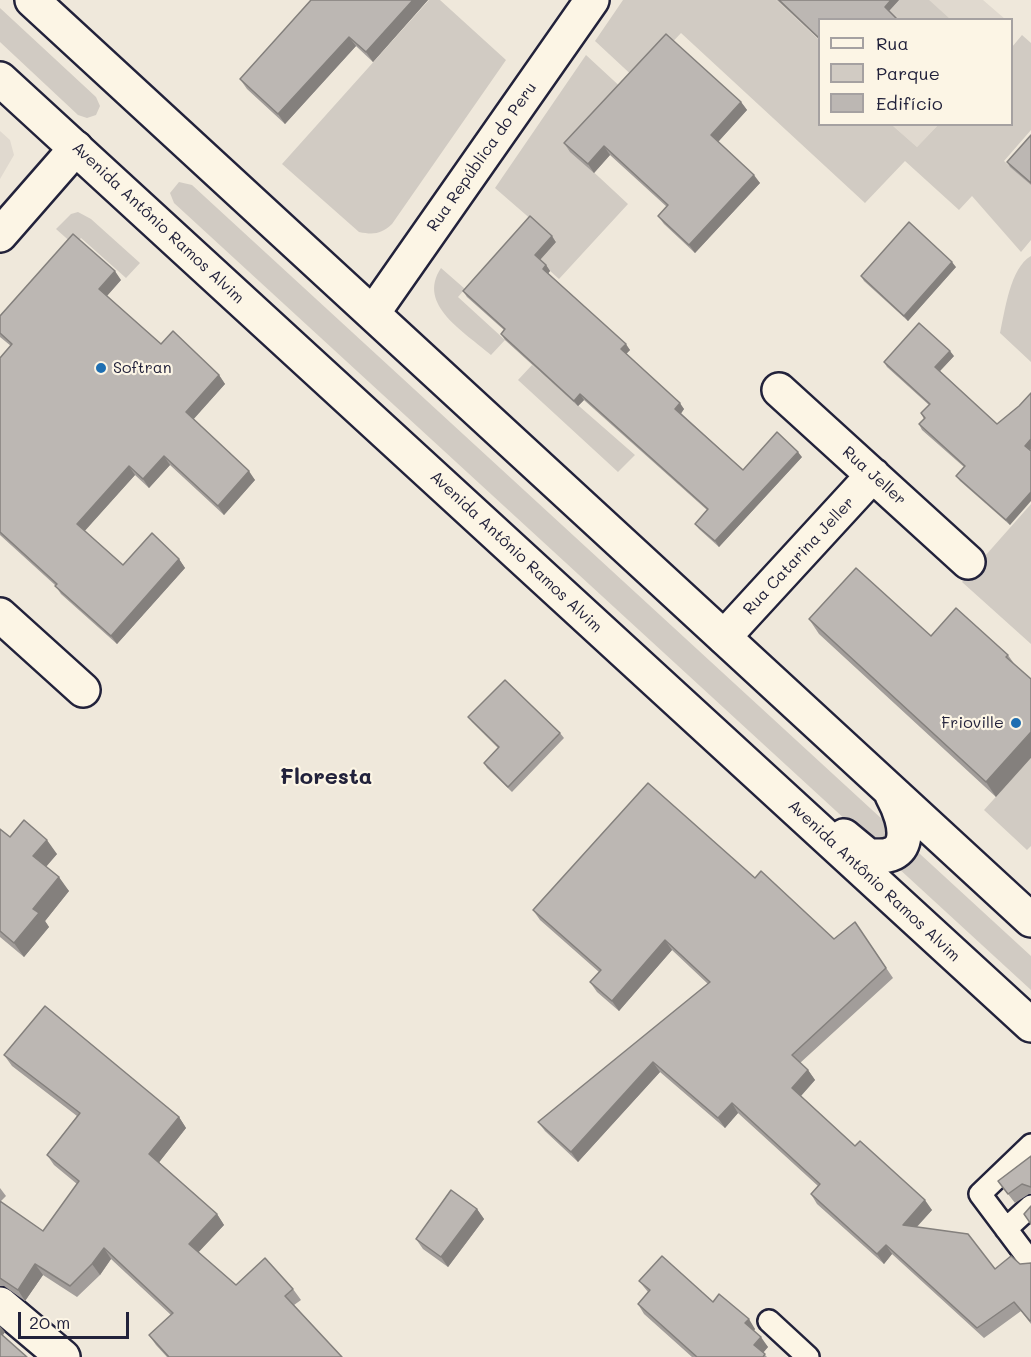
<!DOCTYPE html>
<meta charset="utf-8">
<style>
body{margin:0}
#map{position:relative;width:1031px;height:1357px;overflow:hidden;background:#efe8db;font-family:Mali,sans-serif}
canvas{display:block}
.legend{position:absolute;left:818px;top:18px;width:195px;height:108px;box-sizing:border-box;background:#fcf5e5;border:2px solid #a5a1a1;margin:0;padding:8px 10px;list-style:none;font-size:18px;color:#22223b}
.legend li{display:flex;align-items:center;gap:12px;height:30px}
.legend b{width:30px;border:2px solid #a5a1a1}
.scale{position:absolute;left:18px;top:1312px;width:111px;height:27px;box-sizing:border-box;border:3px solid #22223b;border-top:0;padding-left:8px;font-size:18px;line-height:21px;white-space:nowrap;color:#22223b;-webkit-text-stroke:4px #fcf5e5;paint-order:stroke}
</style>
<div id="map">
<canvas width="1031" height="1357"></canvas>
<ul class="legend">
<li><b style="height:8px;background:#fcf5e5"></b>Rua</li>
<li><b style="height:16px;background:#d1cbc3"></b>Parque</li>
<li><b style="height:16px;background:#bcb7b3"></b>Edifício</li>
</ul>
<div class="scale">20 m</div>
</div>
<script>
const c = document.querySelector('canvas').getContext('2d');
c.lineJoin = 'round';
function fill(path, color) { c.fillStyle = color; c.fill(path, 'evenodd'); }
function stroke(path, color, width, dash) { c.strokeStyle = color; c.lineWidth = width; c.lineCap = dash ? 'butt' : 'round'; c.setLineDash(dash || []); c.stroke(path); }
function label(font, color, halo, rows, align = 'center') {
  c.font = font + ' Mali,sans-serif'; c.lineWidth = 4.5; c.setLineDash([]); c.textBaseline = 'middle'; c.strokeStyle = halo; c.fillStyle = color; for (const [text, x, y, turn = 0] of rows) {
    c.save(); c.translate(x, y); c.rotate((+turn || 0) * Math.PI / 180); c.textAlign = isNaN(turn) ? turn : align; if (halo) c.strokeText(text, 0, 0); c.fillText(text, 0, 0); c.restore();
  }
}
fill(new Path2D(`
 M757 0H983L1005 19 820 20 819 57Z
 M892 125H938L917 147Z
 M0 131 10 140 14 155 0 179Z`), '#e0d9cf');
fill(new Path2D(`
 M429 0H440L506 60 392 224C381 234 374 235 359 232L282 164Z
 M623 0H776L819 40 820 124 892 125 917 147 938 125 1012 124V47L1022 35 1031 43V130L1004 161 1031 185V240L1021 252 972 196 959 210 905 161 865 203 681 33 637 80 595 41Z
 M899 0H929L950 19H896L888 12Z
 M0 8 96 97 100 106 96 115 87 118 78 115 0 42Z
 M586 55 626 92 571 151 628 204 559 279 539 261 556 241 495 188Z
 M179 182 192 185 1031 956V990L174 203 170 193Z
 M78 212 91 219 140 263 126 278 81 238 74 245 56 229 71 214Z
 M1031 256V362L1000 333C1005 311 1010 268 1031 256Z
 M441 268 465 289 458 297 505 340 491 355C465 332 416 305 441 268Z
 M532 365 635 455 618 472 518 380Z
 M1031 504V644L962 582Z
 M1031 758V846L1027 850 984 810Z`), '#d1cbc3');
const service = new Path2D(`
 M1031 1145 980 1194 1031 1262
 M1006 1229 1031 1206
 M769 1321 808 1357`);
const minor = new Path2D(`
 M0 235 76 148
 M373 313 592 0
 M779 390 968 562
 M0 615 83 690
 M724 637 873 475
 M0 1304 63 1357`);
const tertiary = new Path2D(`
 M32 0 1031 920
 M0 79 1031 1025
 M844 836 867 855C915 863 908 824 892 795`);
stroke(service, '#22223b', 26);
stroke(minor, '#22223b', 38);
stroke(tertiary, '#22223b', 38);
stroke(service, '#fcf5e5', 21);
stroke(minor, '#fcf5e5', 33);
stroke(tertiary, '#fcf5e5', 33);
fill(new Path2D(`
 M311 0H428L373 62 356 46 285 124 247 89 240 79Z
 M777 0H899L889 11 819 20V39Z
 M741 102 747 110 718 142 760 183 695 253 664 224 658 216 667 207 610 155 594 173 570 152 564 143Z
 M1031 135V185L1010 167 1007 162Z
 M556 242 540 260 546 265 550 271 548 273 630 350 626 354 684 409 681 413 743 470 802 457 719 547 699 529 695 524 707 510 584 400 578 406 505 340 501 334 504 330 467 297 463 291Z
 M956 267 908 321 864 281 861 276Z
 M121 280 107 296 161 344 219 375 225 384 193 419 255 480 224 515 170 465 149 488 135 475 84 531 123 565 179 559 185 568 117 644 61 594 55 585 0 535V358L11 346 0 337V316Z
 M954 356 940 371 997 424 1019 406 1031 393V449L1010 525 960 481 956 476 964 467 922 430 919 424 924 419 921 413 929 405 887 367 884 362Z
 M809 619 931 636 1008 655 1015 665 996 797 819 634Z
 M468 717 560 733 564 738 512 792 487 768 484 763 498 748 472 722Z
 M0 829 10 837 57 854 46 867 69 891 45 921 49 927 24 957 0 937Z
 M755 878 834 939 855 922 893 978 800 1063 808 1070 815 1080 801 1096 855 1146 932 1210 917 1227 995 1269 1031 1263V1324L1021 1311 984 1338 892 1254 884 1264 817 1204 811 1194 818 1186 738 1113 725 1128 660 1072 578 1162 545 1131 538 1122 708 984 672 950 619 1011 597 992 590 982 599 972 540 920 533 910Z
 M4 1055 179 1117 186 1128 159 1162 217 1214 224 1225 198 1252 236 1285 293 1289 301 1300 294 1305 342 1357H167L156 1345 149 1335 171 1315 111 1259 100 1275 77 1297 43 1275 25 1301 4 1286H0V1188L6 1196 0 1202 43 1231 77 1184 54 1165 47 1155 77 1116 12 1066Z
 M1031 1156V1194H1029L1015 1203 998 1181Z
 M477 1209 484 1219 448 1267 423 1249 416 1239Z
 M639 1281 713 1302 755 1329 754 1331 768 1347 763 1353 767 1357H692L644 1314 638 1304 648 1292Z`), '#a29d9a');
fill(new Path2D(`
 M413 0H428L373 62 366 52Z
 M891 0H899L888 12 885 7Z
 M349 37 356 46 285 124 278 114Z
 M741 102 747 110 717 143 711 135Z
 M604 146 610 155 594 173 588 164Z
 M754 175 760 183 695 253 689 245Z
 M552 236 556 242 539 261 535 255Z
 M952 262 956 267 908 321 904 316Z
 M546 265 550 271 547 275 543 269Z
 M115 271 121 280 105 298 99 289Z
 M626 344 630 350 625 355 621 349Z
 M950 351 954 356 939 372 935 367Z
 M219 375 225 384 192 421 186 412Z
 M580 394 584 400 578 406 574 401Z
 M680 403 684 409 680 415 675 409Z
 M1031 439V449L1029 451 1025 446Z
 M798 452 802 457 719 547 715 541Z
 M164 456 170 465 149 488 143 479Z
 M129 466 135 475 83 533 77 524Z
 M249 471 255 480 224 515 218 506Z
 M1031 492V501L1010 525 1006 520Z
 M179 559 185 568 117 644 111 636Z
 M1031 732V758L996 797 986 782Z
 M47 840 57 854 43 870 33 856Z
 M59 877 69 891 45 921 49 927 24 957 14 943 33 909Z
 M665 940 672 950 619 1011 612 1001Z
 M653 1062 660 1072 578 1162 571 1152Z
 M808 1070 815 1080 799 1098 792 1088Z
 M732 1103 738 1113 725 1128 718 1118Z
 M179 1117 186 1128 157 1165 149 1154Z
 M925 1200 932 1210 910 1234 903 1225Z
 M477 1209 484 1219 448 1267 441 1257Z
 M217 1214 224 1225 196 1255 189 1244Z
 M886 1245 892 1254 884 1264 877 1254Z
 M104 1248 111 1259 100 1275 92 1264Z
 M35 1264 43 1275 25 1301 18 1290Z
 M749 1319 755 1329 752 1333 745 1323Z
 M0 1326 5 1332 1 1338 0 1336Z
 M761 1337 768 1347 761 1355 754 1345Z`), '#84807d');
const building = new Path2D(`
 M311 0H413L366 52 349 37 278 114 240 79Z
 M779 0H891L885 7 898 20H819V38Z
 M666 34 741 102 711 135 754 175 689 245 658 216 668 205 604 146 588 164 564 143Z
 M1031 135V183L1007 162Z
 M530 216 552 236 535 255 546 265 543 269 626 344 621 349 680 403 675 409 743 470 777 432 798 452 715 541 695 524 708 509 580 394 574 401 501 334 505 329 463 291Z
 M909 222 952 262 904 316 861 276Z
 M73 234 115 271 99 289 161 344 173 331 219 375 186 412 249 471 218 506 164 456 143 479 129 466 77 524 123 565 152 533 179 559 111 636 55 586 57 584 0 532V358L12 344 0 333V316Z
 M919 323 950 351 935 367 997 424 1019 406 1031 393V439L1025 446 1031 451V492L1006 520 956 476 965 466 919 424 925 418 921 413 930 404 884 362Z
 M856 568 931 636 956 608 1008 655 1006 657 1031 679V732L986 782 809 619Z
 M505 680 560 733 508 787 484 763 499 747 468 717Z
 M648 783 755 878 761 871 834 939 855 922 886 968 792 1055 808 1070 792 1088 855 1146 860 1141 925 1200 903 1225 968 1234 995 1269 1011 1256 1020 1264 1031 1263V1320L1030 1321 1014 1302 977 1328 886 1245 877 1254 811 1194 820 1184 732 1103 718 1118 653 1062 571 1152 538 1122 710 982 665 940 612 1001 590 982 601 970 533 910Z
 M24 820 47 840 33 856 59 877 33 909 39 913 14 943 0 931V829L10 837Z
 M45 1006 179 1117 149 1154 217 1214 189 1244 236 1285 265 1258 293 1289 285 1296 342 1357H169L149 1335 173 1313 104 1248 92 1264 70 1286 35 1264 18 1290 0 1278V1201L43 1231 79 1181 47 1155 80 1113 4 1055Z
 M1031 1156V1187L1022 1184 1008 1194 998 1181Z
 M451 1190 477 1209 441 1257 416 1239Z
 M1031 1206V1224L1024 1214Z
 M662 1256 713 1302 719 1294 749 1319 745 1323 761 1337 754 1345 765 1354 763 1357H697L638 1304 650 1290 639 1281Z
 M0 1333 27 1357H0Z`);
fill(building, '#bcb7b3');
stroke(building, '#84807d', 1.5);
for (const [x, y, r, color] of [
 [101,368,6,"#1f6fb2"],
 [1016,723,6,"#1f6fb2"]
]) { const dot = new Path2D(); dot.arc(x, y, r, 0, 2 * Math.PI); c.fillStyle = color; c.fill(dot); stroke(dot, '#fcf5e5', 2); }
label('16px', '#22223b', '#fcf5e5', [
 ["Rua República do Peru",482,157,-55],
 ["Avenida Antônio Ramos Alvim",158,223,43],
 ["Rua Jeller",874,476,42],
 ["Avenida Antônio Ramos Alvim",516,552,43],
 ["Rua Catarina Jeller",799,556,-47],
 ["Avenida Antônio Ramos Alvim",874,881,43]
]);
label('16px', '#22223b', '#fcf5e5', [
 ["Softran",113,368],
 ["Frioville",1004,723,"right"]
], 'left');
label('bold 22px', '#22223b', '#fcf5e5', [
 ["Floresta",326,777]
]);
</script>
